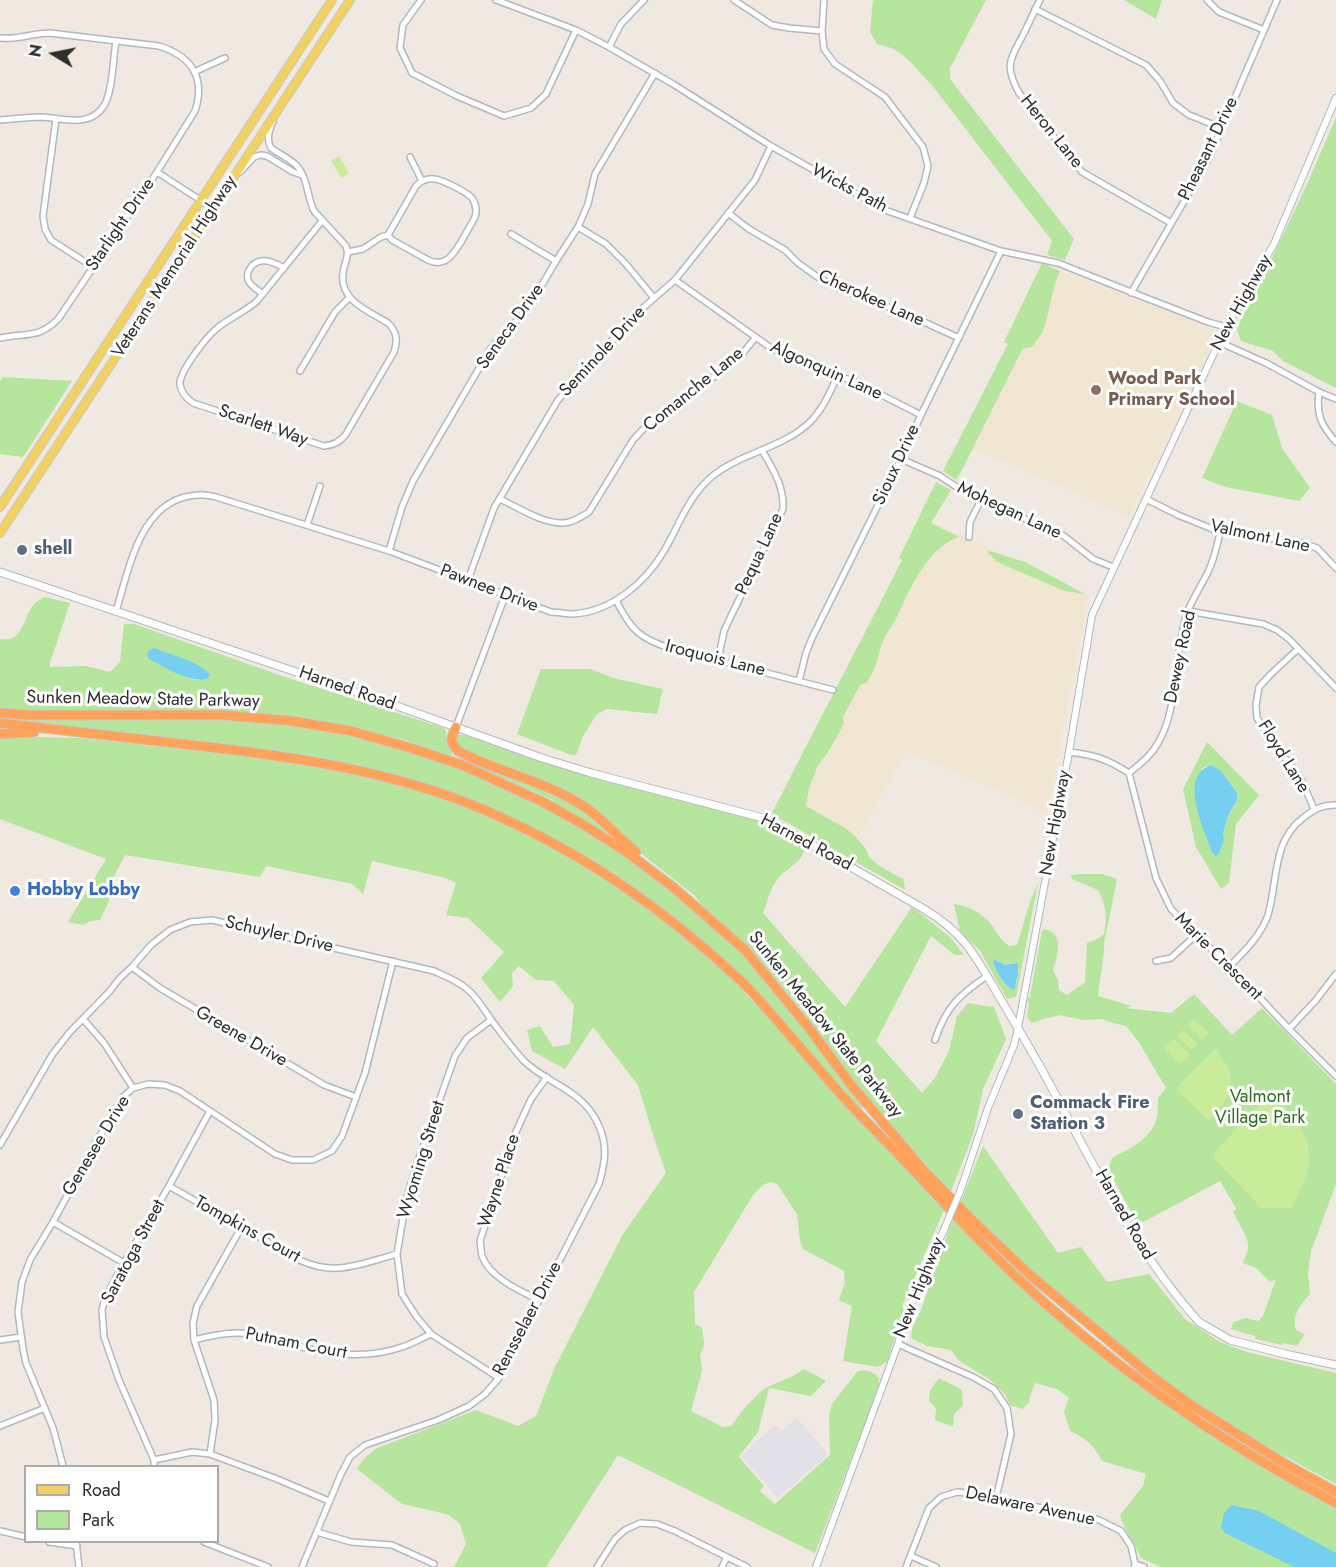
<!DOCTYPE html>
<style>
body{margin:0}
#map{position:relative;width:1336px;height:1567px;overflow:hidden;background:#efe9e1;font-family:Jost,sans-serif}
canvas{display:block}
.legend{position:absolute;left:24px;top:1465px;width:195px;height:78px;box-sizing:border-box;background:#fff;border:2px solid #ababab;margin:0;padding:8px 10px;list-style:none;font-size:18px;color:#2e2e2e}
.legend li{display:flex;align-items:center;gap:12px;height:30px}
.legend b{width:30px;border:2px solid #ababab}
.north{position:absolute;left:24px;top:24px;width:60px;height:60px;-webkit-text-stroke:4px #fff;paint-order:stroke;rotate:280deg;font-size:16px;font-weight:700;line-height:24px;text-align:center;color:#2e2e2e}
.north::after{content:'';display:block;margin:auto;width:21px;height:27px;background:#2e2e2e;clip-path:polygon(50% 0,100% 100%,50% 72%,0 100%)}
</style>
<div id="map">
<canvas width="1336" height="1567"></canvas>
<ul class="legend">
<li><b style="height:8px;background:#f2d163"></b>Road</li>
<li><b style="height:16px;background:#b6e59e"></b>Park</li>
</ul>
<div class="north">N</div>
</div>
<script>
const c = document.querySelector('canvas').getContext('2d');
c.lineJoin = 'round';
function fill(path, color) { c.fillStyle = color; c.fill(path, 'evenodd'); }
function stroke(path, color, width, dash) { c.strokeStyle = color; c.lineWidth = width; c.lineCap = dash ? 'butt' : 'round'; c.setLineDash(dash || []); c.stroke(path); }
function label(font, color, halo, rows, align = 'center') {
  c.font = font + ' Jost,sans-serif'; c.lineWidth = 6; c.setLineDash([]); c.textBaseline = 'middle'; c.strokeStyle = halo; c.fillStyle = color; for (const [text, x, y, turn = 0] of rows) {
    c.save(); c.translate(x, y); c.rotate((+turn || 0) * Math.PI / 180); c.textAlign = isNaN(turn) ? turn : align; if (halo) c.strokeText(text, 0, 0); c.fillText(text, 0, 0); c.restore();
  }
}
fill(new Path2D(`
 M797 1418 828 1454 778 1498 741 1456 775 1425 781 1431Z`), '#e3e1e8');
fill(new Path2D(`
 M1061 271 1218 331 1129 516 973 448Z
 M931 521 1088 596 1047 812 906 751 848 855 785 818Z`), '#f0e6d1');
fill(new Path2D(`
 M873 0H986L950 68V79L1074 239 1065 260 1047 255 1052 241 931 84C919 73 910 58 895 50 890 47 883 46 877 44L870 32Z
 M1124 0H1162L1156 19Z
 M1336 117V388L1283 361 1273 351 1241 341 1237 329 1245 311 1275 252 1309 180Z
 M1042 263 1060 271C1051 290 1050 312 1043 331 1040 337 1035 342 1032 347L1023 348 960 474 956 480 943 471 1008 344 1004 342Z
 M3 377 72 381 23 457 0 454V381Z
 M1237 401 1272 415 1282 448 1310 488 1299 501 1226 487 1202 478Z
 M936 482 951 490 931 523 959 537C927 547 909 591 896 619 892 626 887 632 884 639 881 645 880 651 878 657 876 666 872 674 867 682L860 685 843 717 844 724 828 752 818 765 809 788 806 806 845 828 856 837 866 849 870 858 878 865 904 880 905 890 786 822 771 815C814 730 859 645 902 560L899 558Z
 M986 550 1025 562 1085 594 1065 591 1013 569 996 561Z
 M45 597 70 603 50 663V667L86 666 110 672 120 662 124 624H134L291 679 444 728 446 731 447 743 453 753 450 756 402 739 306 719 257 713 209 710 88 711 0 710V639C25 644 23 614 36 602 37 601 43 598 45 597ZM155 648 197 665 207 678Z
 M541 669H591L613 678 663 689 657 714 607 709 597 714 583 736 576 755H571L517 734Z
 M0 717C47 717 94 717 141 718 180 718 218 718 257 722 418 738 566 800 689 906 712 925 735 946 755 968 795 1011 829 1059 865 1106L861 1109 742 978 651 900 603 867 553 839 378 771 322 759 168 738 0 720Z
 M459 735H464L547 762 642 790 761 821 805 843C807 859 789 867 779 877 771 886 767 902 763 913L845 1007 912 907 950 937 964 955H955L931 936 876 1041 922 1093 935 1078 949 1051 957 1016 968 1003 994 1007 1006 1039 983 1089 973 1135 950 1194 880 1115 798 1005 765 966 721 922 703 907 694 895 629 844 588 806 461 750 455 740 456 737Z
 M0 736 80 738 207 752 332 768 399 785 435 796 502 822 565 853 589 867 660 917 725 971 928 1192 931 1198 944 1210 902 1306 904 1310 887 1362 877 1367 843 1361 852 1306 840 1301 839 1299 845 1283 844 1271 803 1249 800 1241 797 1214 777 1184 770 1182 763 1185 753 1195 694 1292 695 1324 702 1328C703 1340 707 1343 700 1355L702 1371 691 1411 723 1427 731 1426 746 1406 765 1388 791 1377 804 1369 826 1381 811 1396 769 1388 758 1432 740 1455 739 1457 764 1486 760 1491 775 1504 830 1455 829 1416 832 1404 857 1372C864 1368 874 1372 879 1378V1387L815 1553 618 1455 546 1567H454L466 1544 460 1524 449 1515 438 1512 402 1504 357 1469 363 1460 375 1449 476 1410 518 1426 536 1416 554 1369 623 1234 666 1173 654 1138 638 1085 593 1027 565 1069 532 1051 527 1030 540 1026 553 1047 570 1044 574 1005 554 981 536 980 519 966 512 973 513 986 500 1002 481 978 504 952 468 918 446 915 456 883 446 878 372 861 363 894 352 884 266 866 260 877 125 855 110 884 109 901 100 920 90 921 84 925 68 922 106 859 0 819Z
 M1207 742 1259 795 1236 824 1229 883 1221 889 1196 847 1183 789ZM1211 765 1221 772 1237 793 1234 807 1228 815 1223 833 1224 840 1219 854 1212 852 1207 838 1198 776 1204 767Z
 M476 764 565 799 584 811 615 838 553 803V800L475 766Z
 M1084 874H1102L1117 879 1106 934C1103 944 1105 949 1103 958 1102 971 1099 983 1098 996L1132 1006 1126 1008 1171 1013 1194 994 1232 1035 1262 1008 1336 1084V1184L1311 1251 1308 1272 1310 1294C1301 1303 1291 1317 1296 1330L1305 1334 1297 1346 1283 1343 1282 1345 1255 1339V1336L1231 1329 1234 1322 1246 1318 1258 1321 1263 1316 1276 1279 1270 1282 1256 1268 1243 1263C1244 1258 1248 1253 1248 1248 1250 1238 1237 1222 1233 1211L1237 1210 1220 1181 1147 1220 1142 1222 1135 1219C1130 1209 1111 1177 1110 1169 1108 1154 1122 1154 1131 1148 1137 1144 1145 1138 1149 1133 1158 1124 1158 1110 1158 1098L1166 1088 1138 1041 1126 1026 1113 1023 1102 1019 1084 1020 1059 1015 1031 1023 1027 1017 1029 1003 1027 1002 1028 997H1030L1041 936 1043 929C1065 932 1058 955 1053 970L1058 980 1059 990 1067 995 1085 982 1087 943 1099 938 1104 934C1107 916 1107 907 1098 890L1072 879 1071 875Z
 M1038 883 1016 997 1007 999 980 951 960 931 954 904C967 905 983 914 991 924 998 934 999 938 1009 946L1017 945 1031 899ZM994 959 1005 965 1015 963 1019 970 1016 985 1005 984 993 963Z
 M983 1146 1058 1253 1081 1247 1107 1282 1149 1274 1185 1319 1220 1342 1247 1352 1336 1373V1484C1270 1449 1205 1412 1146 1367 1080 1317 1020 1260 960 1204Z
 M954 1219 1157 1395 1336 1507V1544L1333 1543 1336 1545V1567H1161L1141 1558C1135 1543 1124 1530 1120 1515L1143 1486 1146 1474 1102 1461C1095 1446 1085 1438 1070 1431L1064 1412 1069 1398 1057 1389 1035 1383 1030 1396 1029 1403 1022 1409 1010 1405 1005 1394 989 1379 958 1360 951 1350 927 1346 911 1338 912 1328 921 1310 952 1221Z
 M939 1378 962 1390 963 1406 954 1414 953 1427 935 1420 936 1408 929 1401 930 1390Z`), '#b6e59e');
fill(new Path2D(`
 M339 156 349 173 341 178 331 160Z
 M1194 1019 1209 1033 1202 1040 1188 1025Z
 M1183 1030 1198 1044 1192 1050 1177 1036Z
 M1174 1039 1190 1055 1180 1064 1164 1048Z
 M1215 1048 1229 1068 1232 1090 1210 1122 1178 1091V1086Z
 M1272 1092C1291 1114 1316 1138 1308 1169 1305 1182 1297 1196 1292 1208H1261L1214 1158 1215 1151Z`), '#c9ec9a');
fill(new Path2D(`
 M155 648C171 655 198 661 210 674L207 679C186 682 167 668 149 659L147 654 149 650Z
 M1211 765 1221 771 1237 793V800L1228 816 1223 833 1224 840 1219 854 1216 856 1212 852C1205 830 1177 777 1211 765Z
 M994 959 1005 965 1016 963 1018 964V975L1014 990C1003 986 998 972 993 963Z
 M1232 1505 1259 1511 1336 1553V1567H1294L1225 1533 1221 1527 1224 1513Z`), '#75cff0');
const minor = new Path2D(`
 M421 0 403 25 400 48 412 73 457 96 504 116 531 108 546 94 576 30
 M496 0 576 30 609 47 673 84 771 146 885 210 1001 251 1058 263 1141 296 1208 322 1226 327
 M734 0 772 25 789 28 822 31
 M824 0 822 31 824 49 835 64 885 97 923 147 928 166 924 183 910 218
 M1040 0C1034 12 1029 23 1023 35 1010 60 1004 65 1019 93L1082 172 1171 223
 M1207 0 1219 12 1264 30
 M1035 9 1146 65 1160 81 1173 103 1189 115 1222 128
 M0 38C17 40 33 33 50 33L159 46C191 56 206 77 195 111L157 172 59 318C38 340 26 332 0 338
 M609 47 621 24 644 0
 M194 72 225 58
 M56 119 43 216 45 229 51 240 93 267
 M0 120C14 119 28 117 42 117 63 118 91 129 105 104 113 88 113 59 116 41
 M273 121C269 131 266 139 271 148 279 154 289 158 296 165 308 177 307 197 314 211L346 246C350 256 344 263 343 273 339 301 369 311 388 323 397 332 398 340 394 352L346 434C340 442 334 445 324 446L193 403C186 398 181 393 180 384 179 372 206 338 215 330 228 318 244 313 257 301L322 221
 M410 157 422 181
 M157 172 214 209
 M240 172 254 157 261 155 267 156 293 172 302 175
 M728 213 749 229 785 250 798 263 819 278 838 288 902 312 959 338
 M578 227 606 244 626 264 654 298
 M511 234 556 261
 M348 252 363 249 381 237 388 235 416 186C421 181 427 178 434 179 441 179 467 192 472 198 476 204 477 210 475 217 471 225 466 233 461 242 453 255 445 268 428 260L392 240 388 235
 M675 280 771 348 803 363 856 382 921 415
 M1131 293 1208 160 1277 0
 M263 294C258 290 250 286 248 280 247 276 247 274 249 270 257 255 272 261 284 268
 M1219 342 1266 363 1319 392 1336 399
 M300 371 335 312 349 298
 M1319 392C1316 415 1321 425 1336 442
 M901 459 940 476 958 488 981 500 1064 536 1093 559 1113 567
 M500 499C519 508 541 523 563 523 572 523 581 517 589 512L633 440 649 423 718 374 743 353 755 338
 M1146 499 1178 515 1220 532 1298 542 1317 548 1336 568
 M307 525 320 486
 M969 537 970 522 981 500
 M389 551 402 507 413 481 491 348 529 307 556 261 578 227 588 204 595 174 655 73
 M468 580 494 508 558 400 637 313 675 280 755 180 771 146
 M616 600C630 629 640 639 670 648L833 690
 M116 611C130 567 140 498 198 495 204 494 211 496 216 497L389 551 551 612C558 612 566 614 574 614 612 611 645 583 664 551 677 529 686 503 704 484 733 453 780 451 810 422 823 409 830 392 838 375
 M1188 611 1263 624 1277 630 1289 639 1336 688
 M1298 649 1271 674 1259 687 1256 705 1257 718 1265 731 1302 781 1314 809
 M718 660 724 631 731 616 783 509C784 485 773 470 762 450
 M799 681 806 653 812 638 901 459 921 415 1001 251
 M456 727 505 596
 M1069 752C1095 755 1107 759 1129 773L1156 878 1171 909 1196 935 1230 966 1289 1029 1336 1076
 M1129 773C1140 764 1151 756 1158 743 1179 708 1174 653 1187 613 1193 598 1201 586 1208 572 1214 560 1217 546 1220 532
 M1156 961 1171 958 1196 935
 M1230 966C1245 951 1261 935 1268 915 1278 881 1272 841 1303 818 1314 809 1322 805 1336 805
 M132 967 160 988 297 1069 324 1085 356 1097
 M83 1019 104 1043 133 1088
 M491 1020 467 1038 455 1056 417 1164 406 1200 397 1254 402 1294 416 1316 431 1334 499 1378
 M1289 1029 1316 1000 1336 974
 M935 1040C946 1007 959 995 987 976
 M0 1145 52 1055 69 1033 109 992 120 978 132 967 151 945 170 930 190 922 212 920 434 971C445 976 458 981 467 989 478 998 484 1010 492 1021 502 1034 513 1049 524 1061 549 1085 584 1090 599 1126 608 1147 605 1163 599 1184L499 1378 485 1394 469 1406 438 1420 365 1445 350 1457 341 1474 302 1567
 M169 1186C199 1203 228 1220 258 1236 283 1251 308 1270 338 1268 358 1267 378 1259 397 1254
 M53 1222 124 1263
 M539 1300C520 1291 489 1277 482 1256 481 1252 481 1246 480 1241L515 1134 531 1099 547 1077
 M0 1340 21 1337
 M194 1340C217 1334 239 1330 262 1336 285 1341 306 1350 329 1353 353 1356 379 1355 402 1347 412 1344 422 1338 431 1334
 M898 1344 973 1377 994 1389 1007 1408 1011 1434 996 1498
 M0 1426 45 1408
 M210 1454 215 1420 214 1400 194 1340 193 1323 197 1306 241 1228
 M154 1460 192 1452 210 1454 277 1479 329 1501
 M63 1466 53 1428 26 1363 23 1349 18 1312 22 1282 30 1260 53 1222 96 1142 123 1097 133 1088 148 1084 165 1085 180 1091 275 1154 292 1160H313L332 1151 342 1136 365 1073 393 961
 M154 1466V1460L119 1380 104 1337 102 1310 105 1298 124 1263 169 1186 210 1111
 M0 1531 26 1537
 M317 1532 351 1542 392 1545 434 1564
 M49 1542 77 1546
 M76 1542 79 1567
 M204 1542 268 1567
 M911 1556 936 1567
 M1135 1564 1144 1567
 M597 1567 615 1539 625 1530 640 1523 657 1524 675 1531 747 1567
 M722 1567 727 1557
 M906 1567 929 1508 941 1497 957 1492 976 1494 1099 1520 1121 1531 1131 1546 1135 1564 1134 1567`);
const tertiary = new Path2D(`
 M961 1189 988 1108 1014 1045 1018 1028 1069 752 1092 615 1226 327 1274 244 1336 98
 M816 1567 898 1344 912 1301 944 1230`);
const secondary = new Path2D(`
 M0 572 397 706 542 758 591 773 767 819 924 909C964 933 975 955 997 993 1012 1018 1027 1043 1041 1068 1088 1154 1133 1249 1199 1322L1230 1340 1285 1354 1336 1365`);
const primary = new Path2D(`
 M0 507 332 0
 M0 533 350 0`);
const motorway = new Path2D(`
 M0 713 28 715H222L292 721 351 731 411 748 462 765 543 802 584 825 625 851 673 887 745 950 809 1028 852 1086 925 1172 973 1221 1030 1275 1155 1379 1191 1405 1287 1465 1336 1492
 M0 723C67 731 133 738 200 746 296 757 392 771 482 809 581 851 663 908 741 981 753 992 763 1005 774 1017 795 1041 816 1066 837 1090 856 1112 878 1133 898 1154 935 1193 971 1233 1009 1270 1106 1363 1218 1441 1336 1503
 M456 727C451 738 449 741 458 751 497 772 542 780 580 804 601 816 617 837 636 852
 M0 734 34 732`);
stroke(minor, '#b4b7c1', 8);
stroke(tertiary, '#b4b7c1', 8);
stroke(secondary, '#b4b7c1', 9);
stroke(primary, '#c9c9c9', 10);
stroke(motorway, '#c9c9c9', 11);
stroke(minor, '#fff', 5);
stroke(tertiary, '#fff', 6);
stroke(secondary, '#fff', 7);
stroke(primary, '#f2d163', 8);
stroke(motorway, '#ffa35c', 9);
const tertiaryBridge = new Path2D(`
 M944 1230 961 1189`);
stroke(tertiaryBridge, '#b4b7c1', 8, []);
stroke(tertiaryBridge, '#fff', 6);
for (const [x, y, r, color] of [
 [1096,390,6,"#8d6e63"],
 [22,550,6,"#5c6f8a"],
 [15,891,6,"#3f7fe0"],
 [1018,1114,6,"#5c6f8a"]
]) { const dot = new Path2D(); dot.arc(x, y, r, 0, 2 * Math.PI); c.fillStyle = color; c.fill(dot); stroke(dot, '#fff', 2); }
label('18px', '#2e2e2e', '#fff', [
 ["Heron Lane",1051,132,51],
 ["Pheasant Drive",1209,149,-64],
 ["Wicks Path",849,189,28],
 ["Starlight Drive",121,225,-56],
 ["Veterans Memorial Highway",175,267,-57],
 ["Cherokee Lane",871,299,24],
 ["New Highway",1242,303,-61],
 ["Seneca Drive",511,327,-54],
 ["Seminole Drive",603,352,-47],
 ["Algonquin Lane",826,371,24],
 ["Comanche Lane",694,390,-39],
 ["Scarlett Way",263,426,19],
 ["Sioux Drive",897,465,-65],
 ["Mohegan Lane",1009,511,25],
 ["Valmont Lane",1260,537,12],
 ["Pequa Lane",760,554,-65],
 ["Pawnee Drive",489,589,21],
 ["Dewey Road",1181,657,-78],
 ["Iroquois Lane",715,659,14],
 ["Harned Road",347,689,19],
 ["Sunken Meadow State Parkway",143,700,1],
 ["Floyd Lane",1283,757,58],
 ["New Highway",1056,823,-80],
 ["Harned Road",806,843,28],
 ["Schuyler Drive",279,935,13],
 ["Marie Crescent",1218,957,45],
 ["Sunken Meadow State Parkway",825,1025,51],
 ["Greene Drive",241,1037,30],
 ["Genesee Drive",97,1146,-59],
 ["Wyoming Street",422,1160,-73],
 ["Wayne Place",500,1181,-72],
 ["Harned Road",1124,1215,60],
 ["Tompkins Court",247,1230,29],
 ["Saratoga Street",134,1252,-62],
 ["New Highway",920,1288,-68],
 ["Rensselaer Drive",528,1319,-62],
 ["Putnam Court",296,1344,11],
 ["Delaware Avenue",1030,1507,12]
]);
label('bold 18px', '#785e54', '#fff', [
 ["Wood Park",1108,380],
 ["Primary School",1108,401]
], 'left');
label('bold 18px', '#4e5e75', '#fff', [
 ["shell",34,550],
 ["Commack Fire",1030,1104],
 ["Station 3",1030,1125]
], 'left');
label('bold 18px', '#366cbe', '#fff', [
 ["Hobby Lobby",27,891]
], 'left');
label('18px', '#2c6e1b', '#fff', [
 ["Valmont",1260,1098],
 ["Village Park",1260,1119]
]);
</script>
